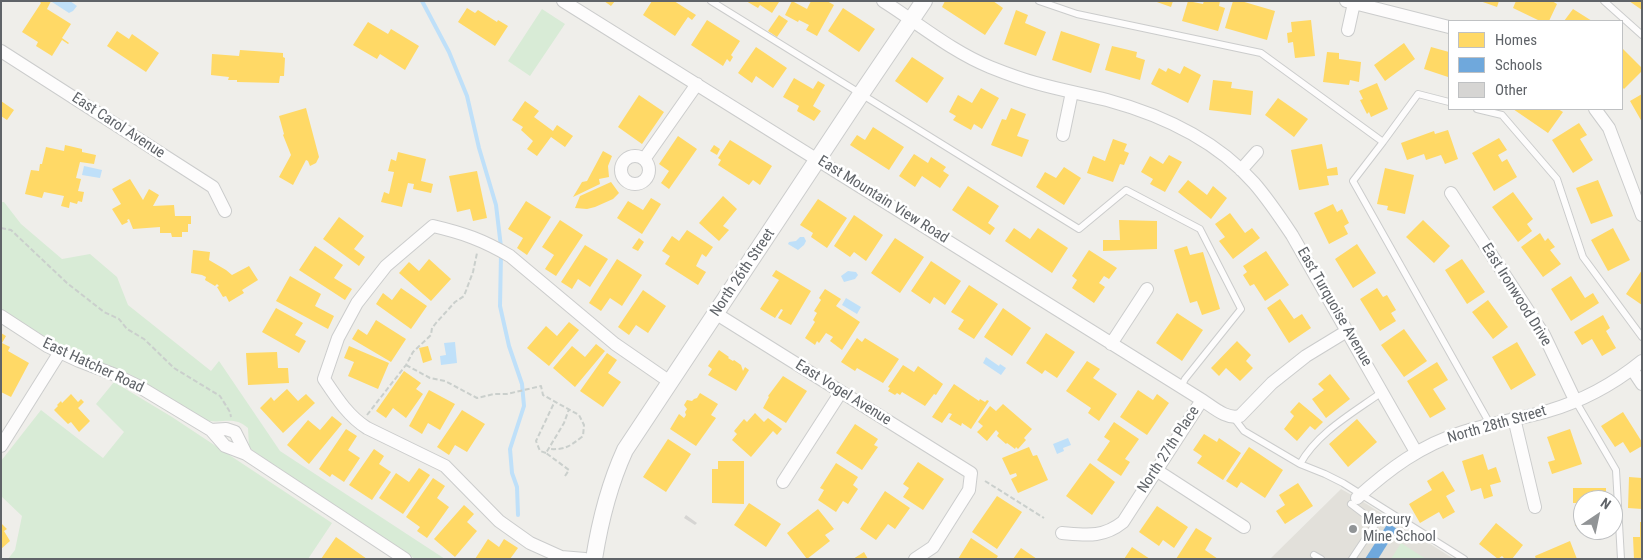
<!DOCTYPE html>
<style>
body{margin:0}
#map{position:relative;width:1643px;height:560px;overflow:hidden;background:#efeeea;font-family:"Roboto Condensed",sans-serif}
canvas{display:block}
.frame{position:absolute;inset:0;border:2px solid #5f6368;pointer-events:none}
.legend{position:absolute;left:1448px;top:20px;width:175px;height:90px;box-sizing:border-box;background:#fff;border:1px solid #bfc1c3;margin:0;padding:6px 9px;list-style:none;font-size:15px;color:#5f6368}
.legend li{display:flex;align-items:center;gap:10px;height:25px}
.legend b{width:25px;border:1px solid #bfc1c3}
.north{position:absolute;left:1573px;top:490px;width:50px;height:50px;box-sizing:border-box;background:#fff;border:1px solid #bfc1c3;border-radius:50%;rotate:34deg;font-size:14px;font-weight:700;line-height:20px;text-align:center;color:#5f6368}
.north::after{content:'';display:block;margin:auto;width:18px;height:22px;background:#919496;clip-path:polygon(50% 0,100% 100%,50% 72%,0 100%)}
</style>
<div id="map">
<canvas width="1643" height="560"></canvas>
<div class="frame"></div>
<ul class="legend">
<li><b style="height:14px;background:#ffd966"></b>Homes</li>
<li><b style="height:14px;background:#6fa8dc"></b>Schools</li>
<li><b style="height:14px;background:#d6d5d3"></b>Other</li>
</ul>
<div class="north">N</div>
</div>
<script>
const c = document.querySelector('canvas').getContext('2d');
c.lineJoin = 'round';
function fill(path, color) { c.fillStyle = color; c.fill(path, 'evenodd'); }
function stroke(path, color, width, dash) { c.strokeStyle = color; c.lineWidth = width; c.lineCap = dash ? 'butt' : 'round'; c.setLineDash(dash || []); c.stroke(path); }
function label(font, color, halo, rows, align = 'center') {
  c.font = font + ' "Roboto Condensed",sans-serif'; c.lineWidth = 5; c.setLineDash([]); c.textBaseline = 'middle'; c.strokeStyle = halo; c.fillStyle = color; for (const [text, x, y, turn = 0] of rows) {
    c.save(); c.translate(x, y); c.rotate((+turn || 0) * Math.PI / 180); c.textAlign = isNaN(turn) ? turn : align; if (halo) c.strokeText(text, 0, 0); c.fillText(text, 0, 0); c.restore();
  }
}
fill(new Path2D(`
 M1341 489 1357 498 1454 559H1270Z`), '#e2e0da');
fill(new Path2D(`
 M542 9 565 24 530 76 508 61Z
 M1 202H4L21 224 62 259 90 254 117 277 128 305 211 371 219 361 280 451 445 559H415L255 452 249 447 248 428C232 414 220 426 203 419L131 375 67 351 1 309Z
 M114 382 172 417 332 523 308 559H8L15 550 22 516 1 496V461L41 410 103 458 124 432 96 404Z
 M1401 543 1426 559H1391Z`), '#d8ebd6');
fill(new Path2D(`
 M70 1 77 6 73 11 69 13 52 2Z
 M84 166 102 170 100 178 82 175Z
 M800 237H804L806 241 804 245 798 250 788 244 789 242 796 241Z
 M848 271 856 272 858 275 855 279 844 282 841 276Z
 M846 298 861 307 857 314 842 305Z
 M455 342 457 363 441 365 440 356 446 355 444 343Z
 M986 357 999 366 1000 364 1006 368 1001 375 983 363Z
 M1068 438 1071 445 1063 448 1064 451 1057 454 1053 444Z`), '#bfe0f9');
fill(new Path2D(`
 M39 1H51L47 9 71 24 62 38 69 43 68 44 62 40 52 56 36 46 38 42 22 32 41 3Z
 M604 1H615L611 6Z
 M652 1H674L696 15 692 20 688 17 675 36 643 15Z
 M746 1H777L779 2 772 13 760 5 758 8Z
 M792 1 807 9 811 1H827L834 5 817 36 806 30 809 25 799 20 798 22 785 15Z
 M945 1H993L1003 8 985 35 942 7Z
 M1154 1H1173L1171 7Z
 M1188 1 1203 4 1204 1H1220L1219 6 1225 8 1218 31 1182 21Z
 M1233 1H1241L1275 11 1267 40 1225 28Z
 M1480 1H1499L1497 7Z
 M1516 1H1552L1557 4 1549 21H1540L1513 8Z
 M1629 1H1642V10Z
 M467 8 475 13 478 10 497 22 498 20 508 26 495 46 458 22Z
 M843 8 875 29 859 52 828 31Z
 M1573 9 1592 21H1564Z
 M1016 10 1028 15 1025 23 1046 32 1036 56 1004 44Z
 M779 15 788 21 777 37 768 31Z
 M707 20 740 41 731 55 733 57 730 62 727 59 723 66 691 45Z
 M1311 20 1315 56 1295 58 1293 42 1288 43 1287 33 1292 32 1291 22Z
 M368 22 388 34 391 29 419 46 405 70 380 54 377 59 353 45Z
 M117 31 129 39 132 34 159 53 146 72 107 46Z
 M1061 31 1100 44 1091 73 1052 60Z
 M1404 43 1415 59 1385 81 1374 65Z
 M1112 46 1137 52 1136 57 1145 60 1140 80 1105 70Z
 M756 47 787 68 773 88 756 76 752 83 738 73Z
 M1431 47 1449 52 1448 77 1424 69Z
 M1622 48 1642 68V71L1624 89 1622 87Z
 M240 50 283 53V57L285 58 284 76H280L279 83 237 82V80H228L229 77 211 75 212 54 239 56Z
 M1327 52 1339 53V59L1361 62 1359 82 1350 80 1349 85 1323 82Z
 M912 57 944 78 927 103 895 81Z
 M1184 66 1201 75 1188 103 1151 84 1159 68 1166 72 1168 68 1180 74Z
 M794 78 813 89 818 81 825 85 813 106 821 111 814 121 797 111 799 106 783 97Z
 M1213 80 1232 82 1231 88 1253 91 1251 115 1209 110Z
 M1377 83 1388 109 1371 117 1369 112 1367 114 1360 100 1363 99 1359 91Z
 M981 88 999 98 982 129 974 124 971 130 953 120 956 116 949 112 958 95 972 103Z
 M1642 94V122L1630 101Z
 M639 95 664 112 642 144 618 127Z
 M1278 98 1308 119 1294 137 1265 115Z
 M1 101 14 110 7 120 1 116Z
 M525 101 539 111 534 117 553 131 557 125 573 136 565 147 551 137 537 156 527 149 533 141 521 130 523 127 512 120Z
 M306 108 319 157 316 163 310 166 308 161 306 160 293 185 279 177 291 155 283 135 284 134 279 116Z
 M1011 108 1026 114 1017 136 1029 140 1022 157 991 145 1002 119 1006 120Z
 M1513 109H1558L1563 112 1548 133Z
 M1579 123 1587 135 1580 139 1593 160 1573 173 1552 140Z
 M873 127 904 147 889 170 850 145 857 135 865 140Z
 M1448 130 1458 159 1445 164 1441 155 1426 160 1424 154 1407 160 1401 143 1434 131 1435 134Z
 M678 136 697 149 669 189 661 183 669 171 659 164Z
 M1499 138 1507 150 1498 155 1502 162 1507 159 1517 177 1494 191 1472 153Z
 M1113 139 1127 144 1124 151 1129 153 1124 165 1120 164 1113 182 1087 173 1093 156 1105 161Z
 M730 140 772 166 760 185 753 180 749 185 718 165 721 160 718 158Z
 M1322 144 1327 169 1337 167 1338 175 1327 176 1329 185 1299 190 1291 150Z
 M65 145 82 149V152L96 155 94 164 80 162 76 178 81 179 78 191 84 192 82 202 78 201 77 204 70 202 69 208 61 206 64 196 44 192 42 198 25 194 31 170 39 171 40 164H42L46 147 64 151Z
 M714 145 720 149 717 155 710 151Z
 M603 151 612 156 608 166 609 177 599 179 600 184 573 197 582 182 587 181Z
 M398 152 426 159 421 181 433 184 431 193 413 189 414 184 408 183 402 207 381 202 384 192 389 194 394 172 388 171 391 159 396 161Z
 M914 154 928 163 931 157 946 167 943 171 949 175 940 188 922 176 915 187 899 176Z
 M1169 155 1182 162 1165 192 1150 184 1153 179 1141 172 1150 156 1163 164Z
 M1064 167 1081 178 1064 205 1036 187 1045 172 1056 178Z
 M1385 168 1414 175 1405 214 1387 210 1388 206 1377 204Z
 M477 171 487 218 473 221 470 209 457 212 449 176Z
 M130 179 143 200 149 189 159 195 153 206 174 205 175 216H191V224H188V232H182V237H172L171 233H160V227L133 229 129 219 127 220 128 222 122 225 112 209 121 204 112 189Z
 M1188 180 1207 195 1213 186 1227 198 1211 219 1178 192Z
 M1598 180 1613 216 1591 224 1576 188Z
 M611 182 619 193 613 199 595 207 587 209 575 208 580 196Z
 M968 186 999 206 988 223 995 228 990 235 952 210Z
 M1513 192 1533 219 1527 224 1532 231 1518 242 1492 207Z
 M723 196 737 209 723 226 729 230 719 241 699 223Z
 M651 198 661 204 642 234 617 218 628 201 643 210Z
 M818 199 847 218 827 248 811 237 813 233 800 225Z
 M526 201 551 217 527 255 517 248 523 238 508 229Z
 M1333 204 1337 212 1342 209 1349 223 1344 226 1348 234 1329 244 1314 213Z
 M1230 213 1245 233 1252 228 1260 238 1233 259 1219 241 1225 237 1215 224Z
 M854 215 883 235 866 261 854 252 850 257 834 246Z
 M339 217 364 236 354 249 365 257 359 266 323 239Z
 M560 220 583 235 556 276 545 269 554 255 542 247Z
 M1119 220 1157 221V249L1103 251V240H1120Z
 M1423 220 1450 246 1434 263 1406 237Z
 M1014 228 1030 239 1038 228 1068 248 1052 273 1005 241Z
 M1613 228 1630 260 1608 271 1591 240Z
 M687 230 713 247 706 257 702 254 696 266 706 272 698 285 665 264 670 256 662 251 672 236 679 241Z
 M1540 233 1545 241 1548 238 1555 247 1550 250 1561 264 1543 277 1521 247Z
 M639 238 644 242 638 251 632 248Z
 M895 238 924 257 900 293 871 273Z
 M1357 244 1376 273 1353 288 1335 259Z
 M585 245 608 259 590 287 578 279 572 289 561 282Z
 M315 246 343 265 334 278 352 289 345 300 299 270Z
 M1187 246 1190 255 1203 252 1220 309 1202 315 1197 301 1190 303 1174 250Z
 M193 250 210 252 209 260 226 270 232 275 249 266 258 280 242 290 244 293 229 302 226 296 223 297 217 287 219 286 217 284 215 286 205 280 206 277 202 275 191 273Z
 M1089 250 1117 268 1109 279 1104 276 1099 283 1105 287 1094 303 1072 288 1077 280 1072 276Z
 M1266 251 1289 285 1265 301 1254 284 1250 286 1243 275 1247 272 1243 266Z
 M429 259 451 279 431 301 399 273 409 262 419 271Z
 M617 259 642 275 622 306 610 298 601 311 589 303Z
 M1462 259 1485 292 1467 304 1445 270Z
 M931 261 961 281 945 305 934 297 930 304 911 291Z
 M776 270 811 291 791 325 778 318 783 310 781 309 775 318 760 309 779 280 772 276Z
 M1642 270V305L1626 294Z
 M290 276 321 294 315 306 334 316 328 329 276 301Z
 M1571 276 1585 298 1593 293 1599 303 1571 321 1551 289Z
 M969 285 998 304 974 339 958 329 964 320 951 312Z
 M401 288 427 306 411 329 376 304 383 293 392 300Z
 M1377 288 1383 297 1387 295 1396 310 1391 313 1396 321 1380 331 1360 299Z
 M825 289 841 299 836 306 860 322 842 350 830 341 833 337 826 333 819 343 817 341 815 345 805 338 815 322 813 320 817 313 814 311 821 300 819 298Z
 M643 290 666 306 648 333 636 325 629 335 618 327Z
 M1280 299 1294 319 1302 314 1311 328 1289 343 1267 308Z
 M1488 300 1508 327 1493 339 1472 312Z
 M276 308 303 323 295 335 306 341 299 353 262 332Z
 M1003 308 1031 328 1012 356 984 337Z
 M1177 313 1203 330 1182 361 1156 343Z
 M1603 315 1610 328 1606 331 1616 348 1602 356 1592 339 1582 345 1574 332Z
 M376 320 406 339 391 362 352 339 358 329 367 335Z
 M569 322 579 330 549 366 527 348 546 326 557 336Z
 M1404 329 1427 361 1404 377 1381 345Z
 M1 333 6 336 2 343 10 347 8 351 29 363 11 397 1 392Z
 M1046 333 1075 352 1057 378 1045 370 1042 374 1026 363Z
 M857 338 862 342 865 338 899 359 883 383 857 368 855 371 841 362Z
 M1237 341 1251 355 1246 361 1253 368 1240 381 1226 368 1219 376 1211 368Z
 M1517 342 1536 375 1511 390 1492 357Z
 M596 344 605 351 575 387 553 368 572 346 585 357Z
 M349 346 389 363 378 389 348 376 354 362 344 358Z
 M428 346 432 360 423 363 419 348Z
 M719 350 729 357 728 358 733 361 734 360 741 365 743 371 745 367 749 370 736 391 708 375 712 369 708 366Z
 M277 352 278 368H288L289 383 248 385 246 353Z
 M607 353 617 360 608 373 621 382 603 407 580 391Z
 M1087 361 1100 369 1093 378 1117 394 1099 421 1088 413 1091 408 1066 391Z
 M1437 362 1448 380 1433 389 1446 409 1430 418 1407 381Z
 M903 365 914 372 918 366 943 384 936 395 934 394 925 406 902 392 900 395 897 393 895 395 888 391 890 388 888 387Z
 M404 371 421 383 416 389 423 394 406 418 393 408 386 418 376 411Z
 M1330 374 1350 399 1326 418 1312 399 1324 390 1318 384Z
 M783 376 807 391 786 423 763 408 769 397 768 396Z
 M954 384 979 401 980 399 985 402 987 400 989 401 971 429 962 423 961 426 949 419 952 414 949 413 942 423 932 417Z
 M287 389 298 401 306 394 315 403 283 433 260 408 271 397 274 401Z
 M429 390 455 404 440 430 428 423 422 434 409 426Z
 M1138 390 1153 400 1157 394 1169 403 1147 435 1120 417Z
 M700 393 718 404 711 415 716 418 696 446 670 429 679 414 684 418 686 415 685 412 687 409 684 405 687 400 692 401 694 399 697 398Z
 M71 394 78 402 81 399 84 402 78 408 90 421 79 432 71 422 68 424 54 410 58 406 57 405 61 401 62 403Z
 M1299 402 1323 422 1315 430 1310 426 1297 441 1284 429 1294 416 1290 412Z
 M1003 404 1032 429 1024 438 1026 440 1018 449 1016 447 1015 449 1007 443 1006 444 997 436 999 433 996 430 987 441 977 432 983 426 978 422 990 406 996 411Z
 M462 410 485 424 467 452 455 445 449 455 437 447Z
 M1623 412 1642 442V446L1630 453 1623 442 1615 447 1601 426Z
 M755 413 764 422 768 418 782 429 777 435 773 431 751 457 732 440 737 434 734 431 744 419 747 422Z
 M332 416 342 424 309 464 287 445 308 420 320 430Z
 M1357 419 1377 442 1348 467 1329 444Z
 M1114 422 1139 439 1125 459 1130 462 1121 476 1097 460 1110 441 1104 437Z
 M855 424 878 439 874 445 878 447 862 470 836 453Z
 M346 429 357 436 348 450 360 458 344 482 332 474 330 477 319 469Z
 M1570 429 1582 464 1552 474 1548 462 1555 460 1547 437Z
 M1204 434 1217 442 1219 438 1241 453 1223 480 1197 463 1202 456 1193 450Z
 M668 439 691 454 666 492 643 477Z
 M1029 447 1033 456 1037 455 1048 480 1018 493 1011 479 1017 476 1016 473 1010 475 1002 458Z
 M1249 447 1283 470 1265 498 1241 482 1237 488 1226 481Z
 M374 449 384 456 379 464 391 472 372 500 349 485Z
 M1483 454 1488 470 1496 467 1501 482 1490 485 1493 496 1484 499 1481 488 1471 491 1462 461Z
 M718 461H744V504L712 503V469H718Z
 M918 462 944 479 923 510 903 497 909 488 903 484Z
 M836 463 858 477 853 485 858 489 848 504 843 501 836 512 818 500 824 490 820 488Z
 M1090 463 1115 482 1092 515 1066 496Z
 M419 468 430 475 403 514 379 498 396 473 409 482Z
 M1443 471 1455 491 1446 496 1455 512 1443 519 1439 512 1420 523 1409 504 1432 490 1427 481Z
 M1629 477 1642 478V509L1628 508Z
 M433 478 445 486 437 498 449 507 427 538 417 531 420 527 406 517Z
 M1298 483 1313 506 1285 524 1276 511 1285 505 1279 495Z
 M1573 488H1606V500H1583V503H1573Z
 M885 491 910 508 895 529 888 524 876 540 860 529Z
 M997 496 1022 512 997 549 972 532Z
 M749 503 781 524 766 547 734 525Z
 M464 505 474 514 467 522 477 531 455 557 434 539Z
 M1157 506 1188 527 1174 548 1163 540 1159 546 1139 532Z
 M818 509 834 529 825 535 830 541 807 559 787 533Z
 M1575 516H1583V526H1575Z
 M1640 522H1642V559H1634L1633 537H1640Z
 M1 523 7 529 4 531 10 541 1 549Z
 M1496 523 1523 545 1512 559H1505L1502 556 1498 559 1479 544Z
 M1196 528 1212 538 1205 550 1218 559H1176Z
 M336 537 367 559H321Z
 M971 538 998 556 996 559H958Z
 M488 539 499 547 504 539 518 548 510 559H475Z
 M1570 541 1577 559H1536L1535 556Z
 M1132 547 1150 559H1124Z
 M1021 548 1037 559H1013Z
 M864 552 868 559H853Z`), '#ffd966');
fill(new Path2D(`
 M1388 523 1397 529 1378 559H1365Z`), '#6fa8dc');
stroke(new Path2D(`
 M422 1 449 52 467 96 479 148 496 205 501 247
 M501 254 500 306 509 346 522 384 524 406 510 449 512 473 517 487 518 515`), '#bfe0f9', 4);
fill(new Path2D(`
 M686 515 697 523 695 525 684 518Z`), '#d6d5d3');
const service = new Path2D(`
 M711 1 1079 229 1126 190 1200 229 1241 309 1185 379 1181 387
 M1039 1 1077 14 1261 53 1383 142 1353 181 1490 424
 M1604 1 1642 35
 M1477 109 1502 115 1557 179 1583 257 1642 337
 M1383 142 1418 94 1449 102
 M1382 392C1353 413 1318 432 1300 464L1325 474 1343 483 1464 559
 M1575 400 1616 470 1621 559
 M1234 418 1244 431 1300 464
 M1351 504 1376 523 1352 559
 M1314 555 1321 559`);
const minor = new Path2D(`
 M563 1 1202 400
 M883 1C918 23 951 51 990 67 1005 73 1021 79 1036 83 1060 90 1084 94 1107 100 1162 115 1216 140 1254 183 1268 199 1280 217 1292 235L1416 452
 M1346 1 1449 27
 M1348 30 1354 3
 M1 51 213 187 225 211
 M1595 109 1609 128 1642 215
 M1063 135 1072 92
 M621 170a14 14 0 1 1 28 0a14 14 0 1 1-28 0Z
 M645 158 697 84
 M1241 170 1257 152
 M1451 193 1544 335 1575 400
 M715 313 971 473 969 490 933 547 915 559
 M1 316 47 346 79 361 113 374 138 386 211 430 225 446 246 454 405 559
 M1111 344 1147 289
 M1632 369 1642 384
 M1514 418 1535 507
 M211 430 226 429 235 432 246 454
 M1 446 60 352
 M1156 470 1244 527
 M783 482 841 392
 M1357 498C1389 469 1421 445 1463 432 1491 423 1520 419 1548 411 1582 401 1615 383 1642 361
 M1062 533C1086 535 1103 538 1123 522L1202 400C1213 407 1227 420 1240 416L1272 383 1306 356 1347 331
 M561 557 530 543 499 521 445 466 367 428C348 416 336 397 324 379L338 338 357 303 386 266 433 226C463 233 483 240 510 256L615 344 670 382
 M557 559 561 557 585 559`);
const tertiary = new Path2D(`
 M594 559C600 521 609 485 625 450L861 94 924 1`);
stroke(service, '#cbcccc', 8);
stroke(minor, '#cbcccc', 14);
stroke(tertiary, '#cbcccc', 18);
stroke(new Path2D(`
 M1 228 11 230 67 283 104 312 119 319 127 329 144 339 174 368 220 396 230 412 231 417
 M406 365 430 378 445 381 477 398 494 394H507L541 386 543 395 579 415 584 425 583 436C570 446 566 450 549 449
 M367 415 406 365 413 352 431 335 432 328 436 323 455 302 464 296 473 272 477 253
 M546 453 540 451 536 441 554 403
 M565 476 569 470 546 453 564 423 569 409
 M985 481 1044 518`), '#cacfcc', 2, [5, 2.5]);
stroke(service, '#fdfcfc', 6);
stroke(minor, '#fdfcfc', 12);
stroke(tertiary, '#fdfcfc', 16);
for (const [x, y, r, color] of [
 [1353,529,5,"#919496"]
]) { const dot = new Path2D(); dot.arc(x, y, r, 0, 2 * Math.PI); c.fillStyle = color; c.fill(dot); stroke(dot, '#fff', 2); }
label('15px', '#5f6368', '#fff', [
 ["East Carol Avenue",118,126,33],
 ["East Mountain View Road",883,200,32],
 ["North 26th Street",743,273,-56],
 ["East Ironwood Drive",1516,295,58],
 ["East Turquoise Avenue",1334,307,60],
 ["East Hatcher Road",93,366,25],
 ["East Vogel Avenue",843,393,32],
 ["North 28th Street",1497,425,-16],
 ["North 27th Place",1169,450,-57]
]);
label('15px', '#5f6368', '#fff', [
 ["Mercury",1363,520],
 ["Mine School",1363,537]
], 'left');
</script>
